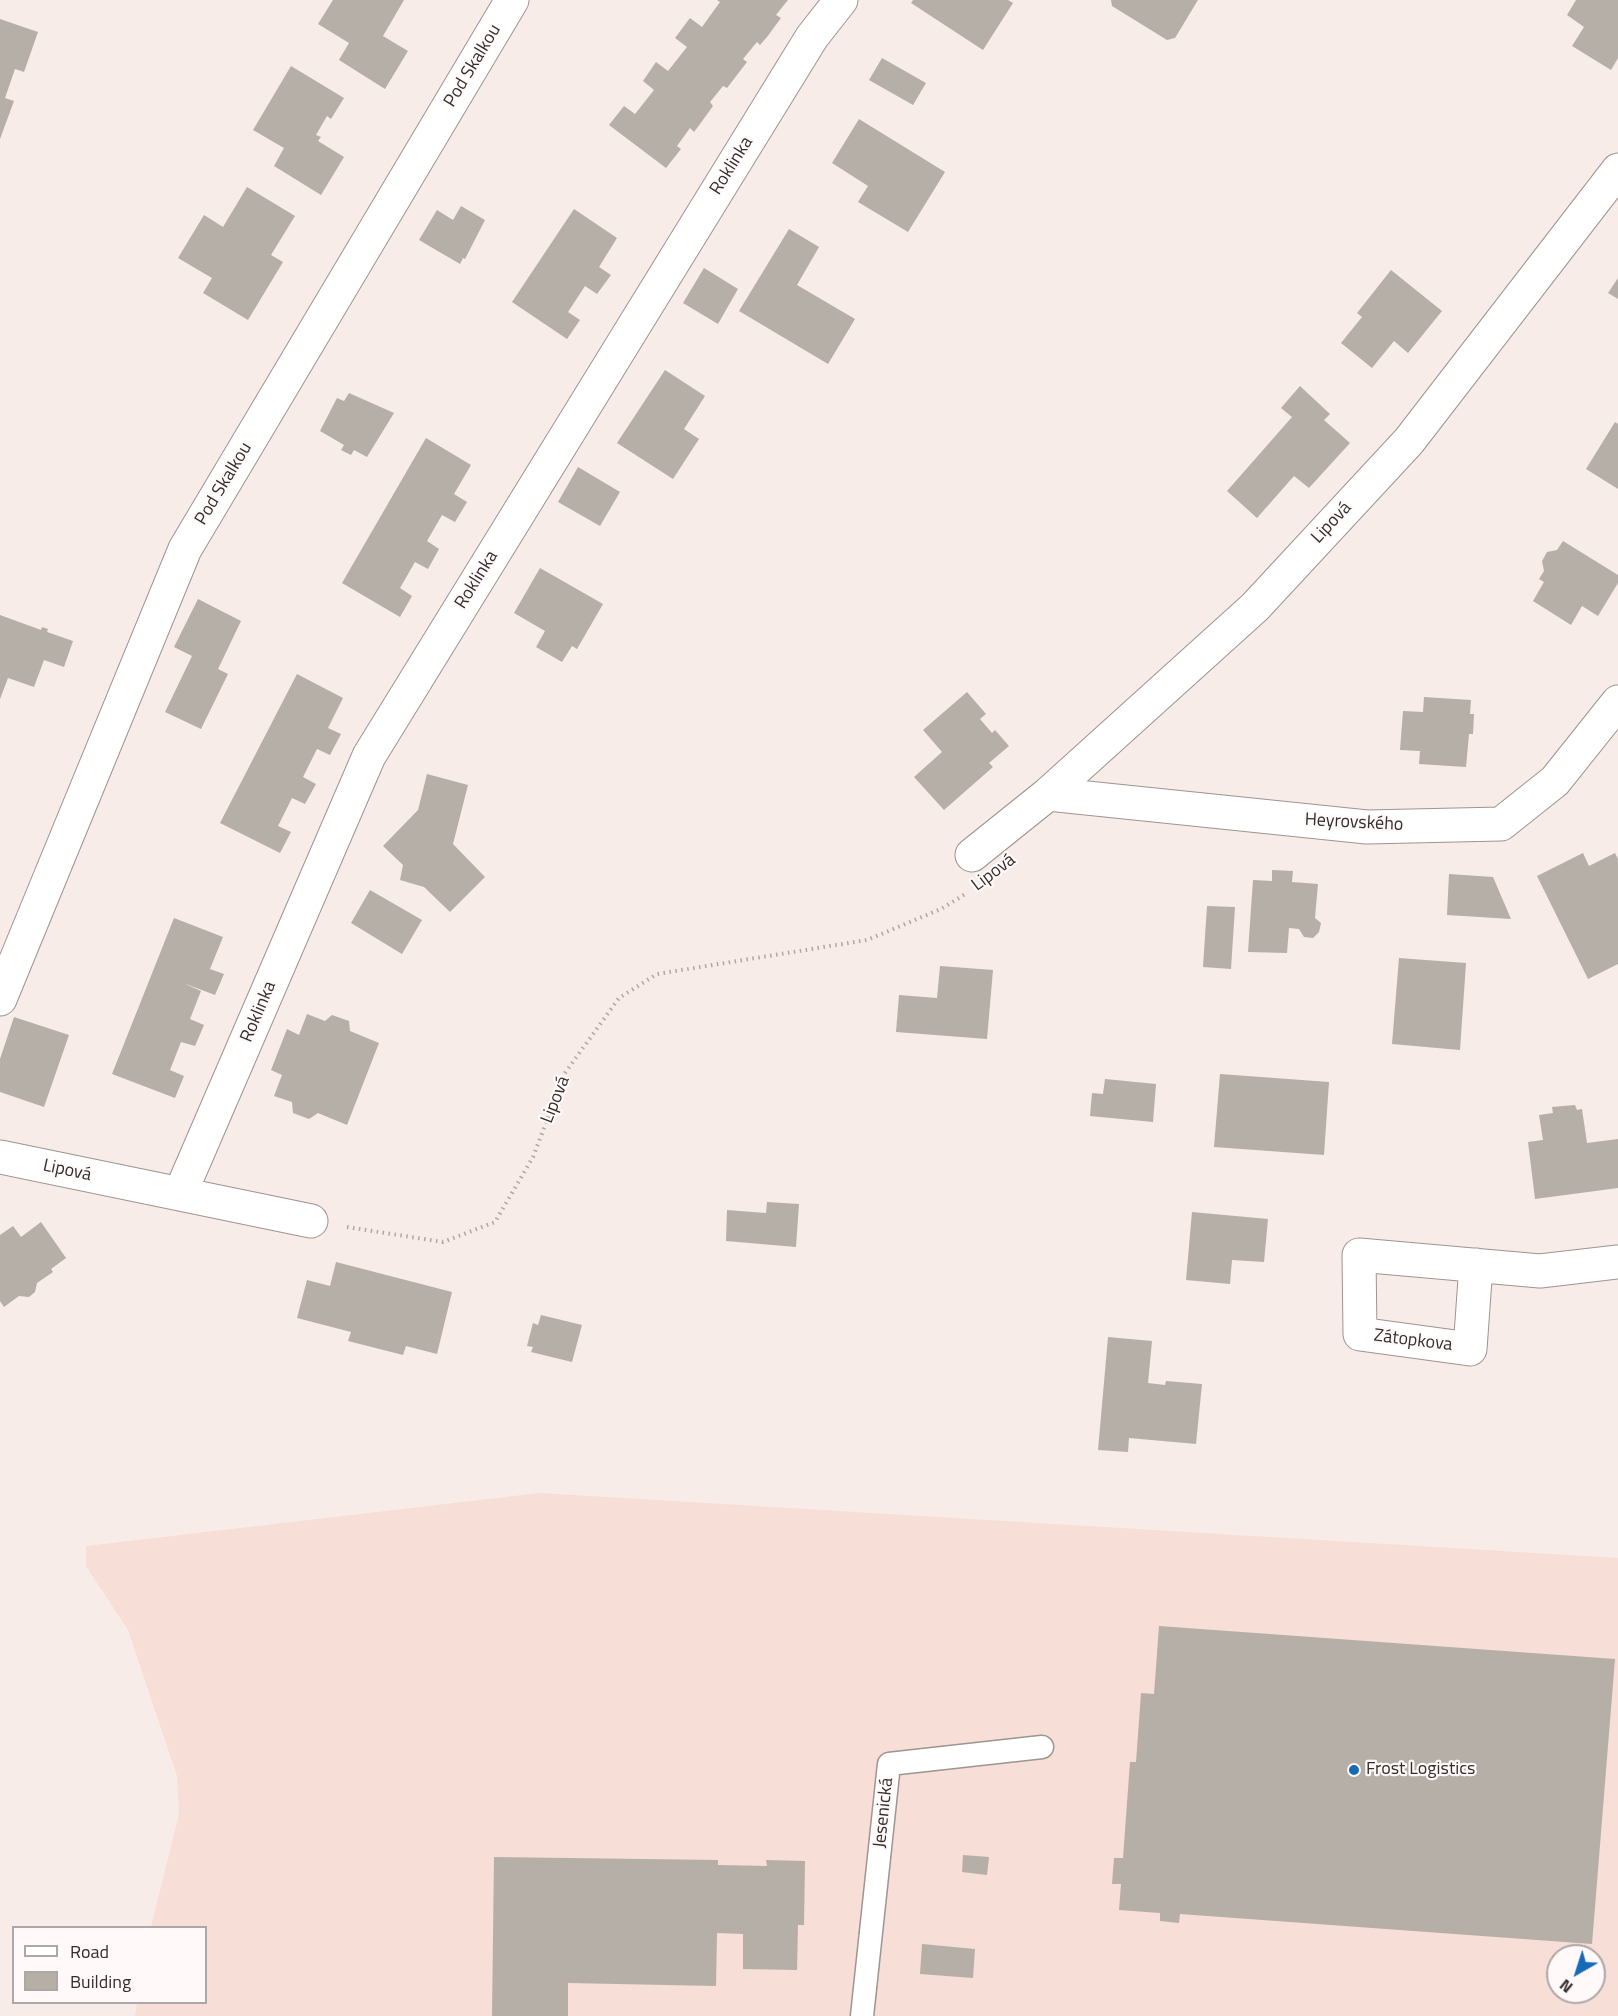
<!DOCTYPE html>
<meta charset="utf-8">
<style>
body{margin:0}
#map{position:relative;width:1618px;height:2016px;overflow:hidden;background:#f7ece7;font-family:"Titillium Web",sans-serif}
canvas{display:block}
.legend{position:absolute;left:12px;top:1926px;width:195px;height:78px;box-sizing:border-box;background:#fffaf9;border:2px solid #ada8a7;margin:0;padding:8px 10px;list-style:none;font-size:18px;color:#322e2c}
.legend li{display:flex;align-items:center;gap:12px;height:30px}
.legend b{width:30px;border:2px solid #ada8a7}
.north{position:absolute;left:1546px;top:1944px;width:60px;height:60px;box-sizing:border-box;background:#fffaf9;border:2px solid #ada8a7;border-radius:50%;rotate:219deg;font-size:16px;font-weight:700;line-height:24px;text-align:center;color:#322e2c}
.north::after{content:'';display:block;margin:auto;width:21px;height:27px;background:#176ab8;clip-path:polygon(50% 0,100% 100%,50% 72%,0 100%)}
</style>
<div id="map">
<canvas width="1618" height="2016"></canvas>
<ul class="legend">
<li><b style="height:8px;background:#fff"></b>Road</li>
<li><b style="height:16px;background:#b5afa7"></b>Building</li>
</ul>
<div class="north">N</div>
</div>
<script>
const c = document.querySelector('canvas').getContext('2d');
c.lineJoin = 'round';
function fill(path, color) { c.fillStyle = color; c.fill(path, 'evenodd'); }
function stroke(path, color, width, dash) { c.strokeStyle = color; c.lineWidth = width; c.lineCap = dash ? 'butt' : 'round'; c.setLineDash(dash || []); c.stroke(path); }
function label(font, color, halo, rows, align = 'center') {
  c.font = font + ' "Titillium Web",sans-serif'; c.lineWidth = 4.5; c.setLineDash([]); c.textBaseline = 'middle'; c.strokeStyle = halo; c.fillStyle = color; for (const [text, x, y, turn = 0] of rows) {
    c.save(); c.translate(x, y); c.rotate((+turn || 0) * Math.PI / 180); c.textAlign = isNaN(turn) ? turn : align; if (halo) c.strokeText(text, 0, 0); c.fillText(text, 0, 0); c.restore();
  }
}
fill(new Path2D(`
 M540 1493 1618 1558V2016H135L137 2003 206 2002V1928L151 1927 179 1814 177 1776 128 1630 86 1566V1546ZM1558 1956H1594V1992H1558Z`), '#f7ded6');
fill(new Path2D(`
 M333 0H404L383 36 408 51 385 89 339 60 349 43 318 24Z
 M717 0H788L776 15 781 18 767 37 760 45 757 42 743 59 747 62 727 88 723 86 710 102 713 106 700 124 694 132 690 128 677 146 681 149 666 168 609 125 624 106 635 114 654 90 643 81 656 62 668 71 687 47 675 38 690 18 702 27 720 2Z
 M913 0H1008L1013 3 983 50 911 3Z
 M1111 0H1198L1175 38 1167 40 1112 6Z
 M1576 0H1618V58L1611 70 1572 46 1584 27 1567 15Z
 M0 19 38 32 24 72 15 69 5 98 14 101 0 139Z
 M882 58 926 83 913 105 869 80Z
 M291 66 344 98 331 119 327 116 316 135 321 137 318 141 344 157 321 195 274 166 284 148 253 130Z
 M859 119 945 172 908 232 858 202 868 186 832 163Z
 M247 187 295 216 271 255 283 262 248 320 203 293 212 278 178 258 204 215 223 227Z
 M461 206 485 220 465 259 463 258 460 264 419 240 437 210 453 220Z
 M574 209 617 238 599 267 611 275 597 294 585 286 568 312 580 320 567 339 512 302Z
 M789 229 819 247 797 285 855 319 828 364 739 311Z
 M704 268 738 289 718 324 683 303Z
 M1391 270 1442 311 1408 353 1394 341 1372 368 1341 343 1362 317 1357 313Z
 M1618 278V299L1608 293Z
 M665 370 705 396 684 429 699 439 673 479 617 443Z
 M1300 386 1330 414 1324 420 1350 443 1309 488 1294 476 1257 518 1227 491 1292 417 1281 408Z
 M349 393 394 413 367 457 354 450 351 455 341 450 344 445 320 431 337 398 344 401Z
 M1615 422 1618 424V489L1586 469Z
 M426 438 471 465 454 494 467 502 455 522 442 515 427 541 439 549 428 569 415 562 400 588 412 596 400 617 342 583Z
 M578 467 620 492 600 526 558 502Z
 M1563 541 1618 575V583L1598 616 1582 606 1571 625 1533 601 1544 582 1539 579 1544 571 1542 561 1547 552 1557 550Z
 M540 568 603 604 577 649 572 646 562 662 536 647 545 631 514 613Z
 M198 599 241 621 218 669 228 674 201 729 165 712 192 656 174 647Z
 M0 615 41 630 42 627 48 629 47 632 73 641 64 667 44 660 34 687 8 678 0 699Z
 M297 674 343 698 328 728 341 734 330 755 317 749 303 777 316 784 305 804 292 798 278 826 291 832 280 853 220 823Z
 M967 692 986 714 980 719 992 733 995 730 1009 746 989 763 993 767 944 810 914 777 942 752 923 730Z
 M1424 697 1471 700 1470 714H1474L1473 734H1469L1466 767 1419 764 1420 751 1400 750 1403 711 1423 712Z
 M427 774 468 785 453 844 485 877 450 912 424 887 400 880 403 865 383 846 418 810Z
 M1583 853 1589 866 1615 853 1618 859V964L1588 979 1537 876Z
 M1272 870 1293 871 1292 882 1318 884 1315 918 1321 923 1319 932 1313 938 1304 937 1299 929 1289 928 1287 953 1248 952 1253 880 1272 881Z
 M1449 874 1493 877 1511 919 1447 915Z
 M370 890 422 920 402 954 351 923Z
 M1207 906 1235 907 1231 969 1203 967Z
 M174 918 223 937 210 969 224 974 215 995 183 983 201 991 190 1019 204 1025 195 1046 181 1042 170 1070 184 1076 175 1098 112 1074Z
 M1399 958 1466 963 1460 1050 1392 1044Z
 M940 966 993 970 987 1039 896 1032 899 995 937 998Z
 M307 1014 325 1021 332 1015 349 1021 350 1031 379 1043 347 1125 318 1113 309 1119 293 1113 292 1102 274 1096 282 1075 271 1070 287 1029 299 1035Z
 M14 1017 69 1035 44 1107 0 1092V1059Z
 M1220 1074 1329 1082 1324 1155 1214 1147Z
 M1105 1079 1156 1084 1153 1122 1090 1116 1092 1093 1103 1094Z
 M1575 1105 1577 1110 1582 1109 1587 1143 1618 1139V1188L1535 1199 1528 1142 1543 1140 1539 1115 1553 1113 1552 1107Z
 M767 1202 799 1204 796 1247 726 1241 727 1210 766 1213Z
 M1192 1212 1268 1219 1264 1262 1232 1260 1230 1284 1186 1280Z
 M41 1222 66 1258 51 1269 53 1272 37 1283 35 1292 29 1297 19 1296 4 1307 0 1301V1235L13 1226 21 1237Z
 M336 1262 452 1292 437 1354 406 1346 403 1355 348 1341 351 1332 297 1318 307 1280 330 1286Z
 M541 1315 582 1325 572 1362 531 1352 533 1347 527 1346 533 1323 538 1325Z
 M1108 1337 1152 1341 1148 1383 1165 1385 1166 1381 1202 1384 1196 1444 1129 1438 1128 1452 1098 1450Z
 M1159 1626 1615 1659 1592 1944 1180 1914 1179 1923 1160 1921V1913L1119 1910 1121 1884H1112L1114 1858H1123L1130 1762H1136L1141 1693 1154 1694Z
 M963 1855 989 1857 987 1875 962 1872Z
 M494 1857 718 1860V1865L767 1866 766 1860 805 1861 804 1925H798L797 1970 743 1969V1934L717 1933 716 1986 568 1983V2016H492Z
 M922 1944 975 1949 973 1978 920 1974Z`), '#b5afa7');
const service = new Path2D(`
 M862 2016 889 1764 1042 1747`);
const minor = new Path2D(`
 M1048 794 1367 827 1501 824 1555 781 1618 702
 M972 855 1048 794 1255 607 1409 441 1618 170
 M0 999 185 549 512 0
 M0 1157 311 1221
 M180 1194 369 756 812 37 841 0
 M1476 1265 1470 1349 1360 1334 1359 1255 1540 1271 1618 1262`);
stroke(service, '#9e9490', 25);
stroke(minor, '#9e9490', 35);
stroke(new Path2D(`
 M347 1227 443 1242 495 1222 533 1157 565 1073 619 998 657 974 867 940 941 909 967 893`), '#afa7a3', 4, [1.5, 4.5]);
stroke(service, '#fff', 22);
stroke(minor, '#fff', 33);
for (const [x, y, r, color] of [
 [1354,1770,6,"#176ab8"]
]) { const dot = new Path2D(); dot.arc(x, y, r, 0, 2 * Math.PI); c.fillStyle = color; c.fill(dot); stroke(dot, '#fffaf9', 2); }
label('18px', '#322e2c', '#fffaf9', [
 ["Pod Skalkou",473,66,-59],
 ["Roklinka",732,166,-58],
 ["Pod Skalkou",224,484,-59],
 ["Lipová",1332,523,-47],
 ["Roklinka",477,580,-58],
 ["Heyrovského",1354,823,3],
 ["Lipová",994,873,-37],
 ["Roklinka",259,1012,-67],
 ["Lipová",556,1100,-68],
 ["Lipová",67,1171,12],
 ["Zátopkova",1413,1341,7],
 ["Jesenická",884,1813,-84]
]);
label('18px', '#322e2c', '#fffaf9', [
 ["Frost Logistics",1366,1770]
], 'left');
</script>
